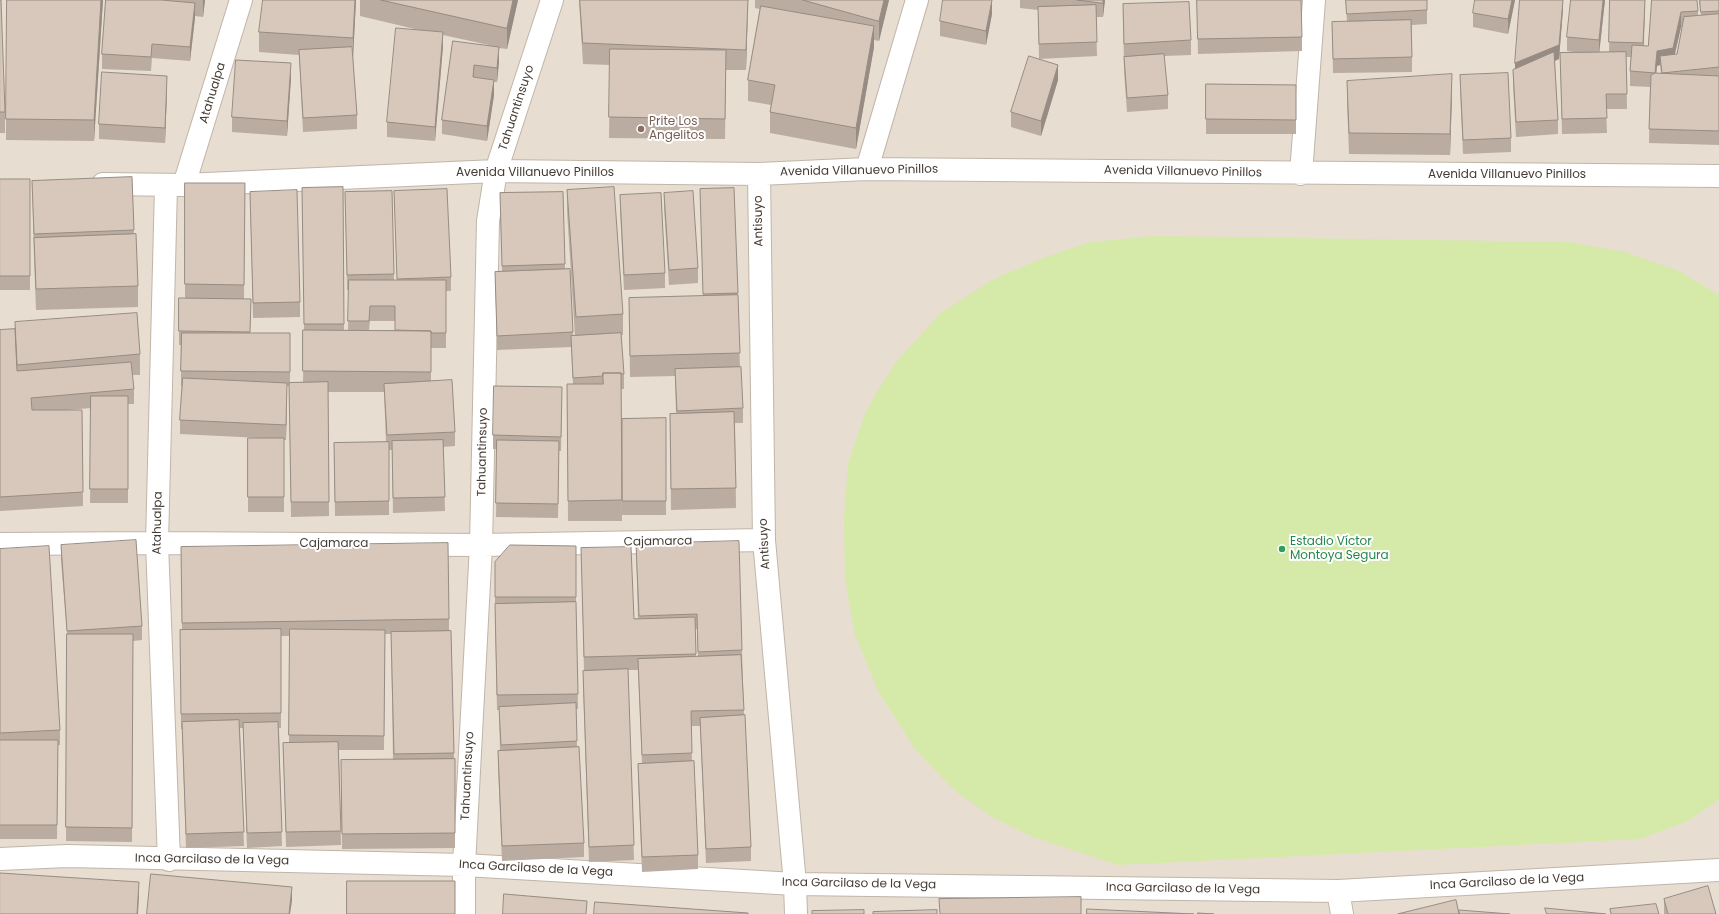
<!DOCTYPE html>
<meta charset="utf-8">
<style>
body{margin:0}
canvas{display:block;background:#f3ece3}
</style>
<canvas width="1719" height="914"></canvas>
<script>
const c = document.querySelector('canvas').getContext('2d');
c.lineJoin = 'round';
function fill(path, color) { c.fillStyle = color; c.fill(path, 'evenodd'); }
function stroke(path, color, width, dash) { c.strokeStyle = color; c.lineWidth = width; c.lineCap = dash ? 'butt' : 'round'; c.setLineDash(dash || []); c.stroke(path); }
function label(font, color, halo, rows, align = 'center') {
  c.font = font + ' Poppins,sans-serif'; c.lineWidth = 4; c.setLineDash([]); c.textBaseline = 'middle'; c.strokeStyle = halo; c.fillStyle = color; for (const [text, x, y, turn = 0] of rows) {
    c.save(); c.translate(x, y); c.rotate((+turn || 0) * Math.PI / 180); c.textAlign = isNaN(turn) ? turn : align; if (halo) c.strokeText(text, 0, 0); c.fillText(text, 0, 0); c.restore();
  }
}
fill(new Path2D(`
 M0 0H1719V914H0Z`), '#e7ddd0');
fill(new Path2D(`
 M1154 236 1568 242 1625 252 1679 271 1719 295V800L1686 822 1639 839 1118 865 1033 837 992 817 954 790 916 750 879 693 855 635 845 579 844 520 848 463 867 409 895 363 941 313 994 279 1043 258 1091 242Z`), '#d5eaa8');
const minor = new Path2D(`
 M867 169 917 0
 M759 174 764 540 795 884 796 914
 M1301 174 1314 0
 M103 184 184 185 496 171 759 174 867 169 1719 176
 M184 185 241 0
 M166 186 157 543 169 860
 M0 544 157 543 481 545 764 540
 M0 859 67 856 464 865 795 884 1338 891 1719 870
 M1338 891 1342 914
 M464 914V865L481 545 488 221 496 171 552 0`);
stroke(minor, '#c1b5a8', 24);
stroke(minor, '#fff', 22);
fill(new Path2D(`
 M0 0 5 112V133H0Z
 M101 0H103L94 141 6 140V119Z
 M106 0H205L203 17 195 16 190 61 152 58 151 71 102 69V54Z
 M356 0 353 58 357 115V129L303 132 299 55 259 52V32Z
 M360 0H518L507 49 499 48V62L497 82H494V95L487 141 442 134V120L453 41 498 47 443 35V46L435 141 387 137V122L419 30 360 16Z
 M579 0H748L746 70H726L725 139 609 138 610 65 583 64Z
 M755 0H889L879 41 874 40V47L856 149 770 133V112L771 105 748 101V80L760 9 755 8Z
 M1020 0H1105L1103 17H1096L1097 56 1039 59 1038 10 1020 8Z
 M1197 0 1302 37V51L1198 54Z
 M1346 0H1427V24L1412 25V72L1333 73 1332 22H1347Z
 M1515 0 1508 34 1473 27V13Z
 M1563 0V9L1559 59 1555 61 1558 120V134L1516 137 1513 85V70L1515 69Z
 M1605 0 1599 52H1609L1610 0H1646H1645L1644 46H1648L1652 0 1698 11V16L1701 15 1699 0H1719V145L1649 143 1650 87 1630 86V71L1631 57H1626L1627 109H1606L1607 133 1562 134 1560 53H1580L1567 51V37ZM1681 27H1683L1677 54H1675ZM1660 65 1661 73H1656L1657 66Z
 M1123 4 1191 40V55L1164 56 1168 95V109L1127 112 1124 71Z
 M992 14 986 45 940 36V21Z
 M1460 75 1511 138V152L1463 154 1460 89Z
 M291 78 287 136 232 132V117Z
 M1058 80 1041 136 1011 127V112Z
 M1347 81 1452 94 1450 155 1349 154 1347 102Z
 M1206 84 1296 85V134H1206Z
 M167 90 165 143 99 139V124Z
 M132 177 134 234 138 286V307L36 310 34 258 32 181Z
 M0 179H30V290H0Z
 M185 183H245L244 299H251L250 333H290V383L303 382 304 330 302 188 343 187 344 330H348L349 290H347L345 192 392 191 394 280H397L394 191 451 277V291H446V348H431V382L455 432V446L443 447 445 511 393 513 392 450H389V515L335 516 334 443 386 442 384 392H328L329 516 291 517 289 386H287L286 440H284V512H248V438H260L180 434V420L182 386H181V345H179V331L185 298ZM370 321H395V330H369Z
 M734 188 740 367 743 408V423H735L736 508 671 510 670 414 676 413 675 376 630 377 629 298 703 296 700 189Z
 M567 190 623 314V335H621L624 374V389H621L622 521H568L567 384H573L571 347 497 350 495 272H502L500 193 563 192 565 269H570L573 336H575L567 211Z
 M250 192 300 302V317L253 318Z
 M664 193 698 268V283L669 285 664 208Z
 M620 195 665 273V288L624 290 620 210Z
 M15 322 140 354V375H132L134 389V404H128V503H90L91 408 67 410H82L83 506 0 511V330L15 329Z
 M562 402 561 451H559L558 518 496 517 497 449H493V435Z
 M666 418V515H622V419Z
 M636 544 742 650 744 716 751 847V861L706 863 700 726H691L692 761 698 855V869L642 872 638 778V764L642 763 638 670H628L634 860 589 862 583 685V671H584L581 548 634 619 638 618ZM695 629H697L698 657H696Z
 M61 545 142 626V640L133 641 132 842 66 841 67 634 61 560Z
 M576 546V607L578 709H576L577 748 584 843V857L502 861 498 766V751H500L499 710H497L495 619V562Z
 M181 547 449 619V631H451L454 759H455V848L342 849 341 760H393L391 634H385L384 750H339L341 845 286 847 283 743H289L290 636H281V728H279L282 846 247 848 243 728H240L244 846 186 848 182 729H181L180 630H182Z
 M0 549 60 730V745H58L57 839H0Z
 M1664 899 1716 914H1664Z`), '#baaca1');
fill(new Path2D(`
 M101 0H103L94 141V120Z
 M203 0H205L203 17Z
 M355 0H356L353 58V38Z
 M513 0H518L507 49V28Z
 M748 0V7L746 70V50Z
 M884 0H889L879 41V21Z
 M992 0V14L986 45V31Z
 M1103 0H1105L1103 17Z
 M1512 0H1515L1508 34V19Z
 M1563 0V9L1559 59 1515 78V63Z
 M1603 0H1605L1599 55V40Z
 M1645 0V5L1643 58V43Z
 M195 3V18L190 61V47Z
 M1681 12V27L1673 62 1660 56V65L1657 66 1655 88V73L1657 51Z
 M874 26V47L856 149V128Z
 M443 32V46L435 141V127Z
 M499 47V62L497 82V68Z
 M291 63V78L287 136V121Z
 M474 65V79L473 77Z
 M1058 65V80L1041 136V121Z
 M1452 74V94L1450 155V134Z
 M167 76V90L165 143V128Z
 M494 80V95L487 141V126Z
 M287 383V398L286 440V425Z
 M139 882V896L138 914H137Z
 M292 887V901L290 914H289Z`), '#978c83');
const building = new Path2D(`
 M0 0H1L5 112H0Z
 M7 0H101L94 120 6 119Z
 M106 0H161L195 3 190 47 152 44 151 57 102 54Z
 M263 0H355L353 38 259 32Z
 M381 0H513L507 28Z
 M580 0H748L746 50 583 43Z
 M803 0H884L879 21Z
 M943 0H992L986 31 940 21Z
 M1077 0H1103V3Z
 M1197 0H1301L1302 37 1198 39Z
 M1346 0H1427V10L1347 14Z
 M1475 0H1512L1508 19 1473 13Z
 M1520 0H1563L1559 45 1515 63Z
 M1571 0H1603L1599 40 1567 37Z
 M1610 0H1645L1643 43 1609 42Z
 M1652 0H1697L1698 11 1681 12 1673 48 1657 51 1655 73 1719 76V131L1649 129 1651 75 1655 73 1630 71 1632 45 1648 46Z
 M1700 0H1719V11L1701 12Z
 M1189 2 1191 40 1124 44 1123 4Z
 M1096 5 1097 42 1039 44 1038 7Z
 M761 6 874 26 856 128 770 112 775 85 748 80Z
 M1719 14V67L1662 73 1660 56 1677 54 1684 17Z
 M1411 20 1412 57 1333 59 1332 22Z
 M396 28 443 32 435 127 387 122Z
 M453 41 499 47 497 68 474 65 473 77 494 80 487 126 442 120Z
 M352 47 357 115 303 118 299 50Z
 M610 49 726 50 725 119 609 117Z
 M1554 52 1558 120 1516 122 1513 70Z
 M1626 52 1627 94H1606L1607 118 1562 119 1560 53Z
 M1164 54 1168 95 1127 98 1124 57Z
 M1029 56 1058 65 1041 121 1011 112Z
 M236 60 291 63 287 121 232 117Z
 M102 72 167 76 165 128 99 124Z
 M1508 73 1511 138 1463 140 1460 75Z
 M1452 74 1450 134 1349 133 1347 81Z
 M1206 84 1296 85V120L1206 119Z
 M132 177 134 230 34 234 32 181Z
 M0 179H30V276H0Z
 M185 183H245L244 285 185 284Z
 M343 187 344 324H304L302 188Z
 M614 187 623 314 576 317 567 190Z
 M734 188 738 293 703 294 700 189Z
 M447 189 451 277 397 279 394 191Z
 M297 190 300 302 253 303 250 192Z
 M392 191 394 274 347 275 345 192Z
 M693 191 698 268 669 270 664 193Z
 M563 192 565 264 502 266 500 193Z
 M661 193 665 273 624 275 620 195Z
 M136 234 138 286 36 289 34 238Z
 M570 269 573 332 497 336 495 272Z
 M349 280H446V333H431V331L395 330V306H370L369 321H348Z
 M738 295 740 353 630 356 629 298Z
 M179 298 251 299 250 332 179 331Z
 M137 313 140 354 17 365 15 322Z
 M15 329 17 371 131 362 134 389 31 398 32 410H82L83 492 0 497V330Z
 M303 330 431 331V372L303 371Z
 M182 333H290V372L181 371Z
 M621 333 624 374H621V373H603V376L573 378 571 336Z
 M741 367 743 408 677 411 675 369Z
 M603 373H621L622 500 568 501 567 384H603Z
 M183 378 287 383 286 425 180 420Z
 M452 380 455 432 387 435 384 384Z
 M328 382 329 502H291L289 383Z
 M494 386 562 387 561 437 493 435Z
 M91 396H128V489H90Z
 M734 412 736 488 671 489 670 414Z
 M666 418V501H622V419Z
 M248 438H284V497H248Z
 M443 440 445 497 393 498 392 441Z
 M497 440 559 441 558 504 496 503Z
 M389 442V501L335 502 334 443Z
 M136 540 142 626 67 631 61 545Z
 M739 541 742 650 698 652 697 614 639 616 636 544Z
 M448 543 449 619 182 623 181 547Z
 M510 545 576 546V597H495V562Z
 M49 546 60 730 0 733V549Z
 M631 547 634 619 695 617 696 654 584 657 581 548Z
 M576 602 578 694 497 695 495 604Z
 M281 629V713L181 714 180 630Z
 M290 629 385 630 384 736 289 735Z
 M451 631 454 753 394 754 391 632Z
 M67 634H133L132 828 66 827Z
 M741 655 744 710 691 711 692 753 642 755 638 659Z
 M628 669 634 845 589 847 583 671Z
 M576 703 577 741 501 745 499 707Z
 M745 715 751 847 706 849 700 718Z
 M239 720 244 832 186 834 182 722Z
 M278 722 282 832 247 833 243 723Z
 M0 740H58L57 825H0Z
 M338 742 341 831 286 832 283 743Z
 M579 747 584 843 502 846 498 751Z
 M455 759V833L342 834 341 760Z
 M694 761 698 855 642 857 638 764Z
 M0 873 139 882 137 914H0Z
 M151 874 292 887 289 914H147Z
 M347 881H455V914H347Z
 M1708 886 1716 914H1668L1664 899Z
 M504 894 587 901 586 914H503Z
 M1081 897V914H940L939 899Z
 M1456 900 1459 914H1398Z
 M595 902 748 913V914H594Z
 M1656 904 1659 914H1611L1610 909Z
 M1545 908 1606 914H1547Z
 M1087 909 1194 914H1087Z
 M864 910V914H812V911Z
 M937 910V914H873V912Z
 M1459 910 1510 914H1460Z
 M1198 913 1214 914H1198Z`);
fill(building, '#d8c8bb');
stroke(building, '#978c83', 1);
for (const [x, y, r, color] of [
 [641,129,4,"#8d6e63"],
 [1282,549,4,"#2e9e5b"]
]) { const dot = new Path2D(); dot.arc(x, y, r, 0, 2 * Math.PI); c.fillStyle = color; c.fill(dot); stroke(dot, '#fff', 1.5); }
label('12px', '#453b33', '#fff', [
 ["Atahualpa",213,93,-73],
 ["Tahuantinsuyo",517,108,-72],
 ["Avenida Villanuevo Pinillos",859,171,-1],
 ["Avenida Villanuevo Pinillos",1183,172,1],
 ["Avenida Villanuevo Pinillos",535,173],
 ["Avenida Villanuevo Pinillos",1507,175],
 ["Antisuyo",759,221,-91],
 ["Tahuantinsuyo",483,452,-89],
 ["Atahualpa",158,523,-89],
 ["Cajamarca",658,542,-1],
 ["Cajamarca",334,544],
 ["Antisuyo",765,544,-93],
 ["Tahuantinsuyo",468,776,-87],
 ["Inca Garcilaso de la Vega",212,860,1],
 ["Inca Garcilaso de la Vega",536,869,3],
 ["Inca Garcilaso de la Vega",1507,882,-3],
 ["Inca Garcilaso de la Vega",859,884,1],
 ["Inca Garcilaso de la Vega",1183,889,1]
]);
label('12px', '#785e54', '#fff', [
 ["Prite Los",649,122],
 ["Angelitos",649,136]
], 'left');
label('12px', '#27864d', '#fff', [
 ["Estadio Víctor",1290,542],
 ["Montoya Segura",1290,556]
], 'left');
</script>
